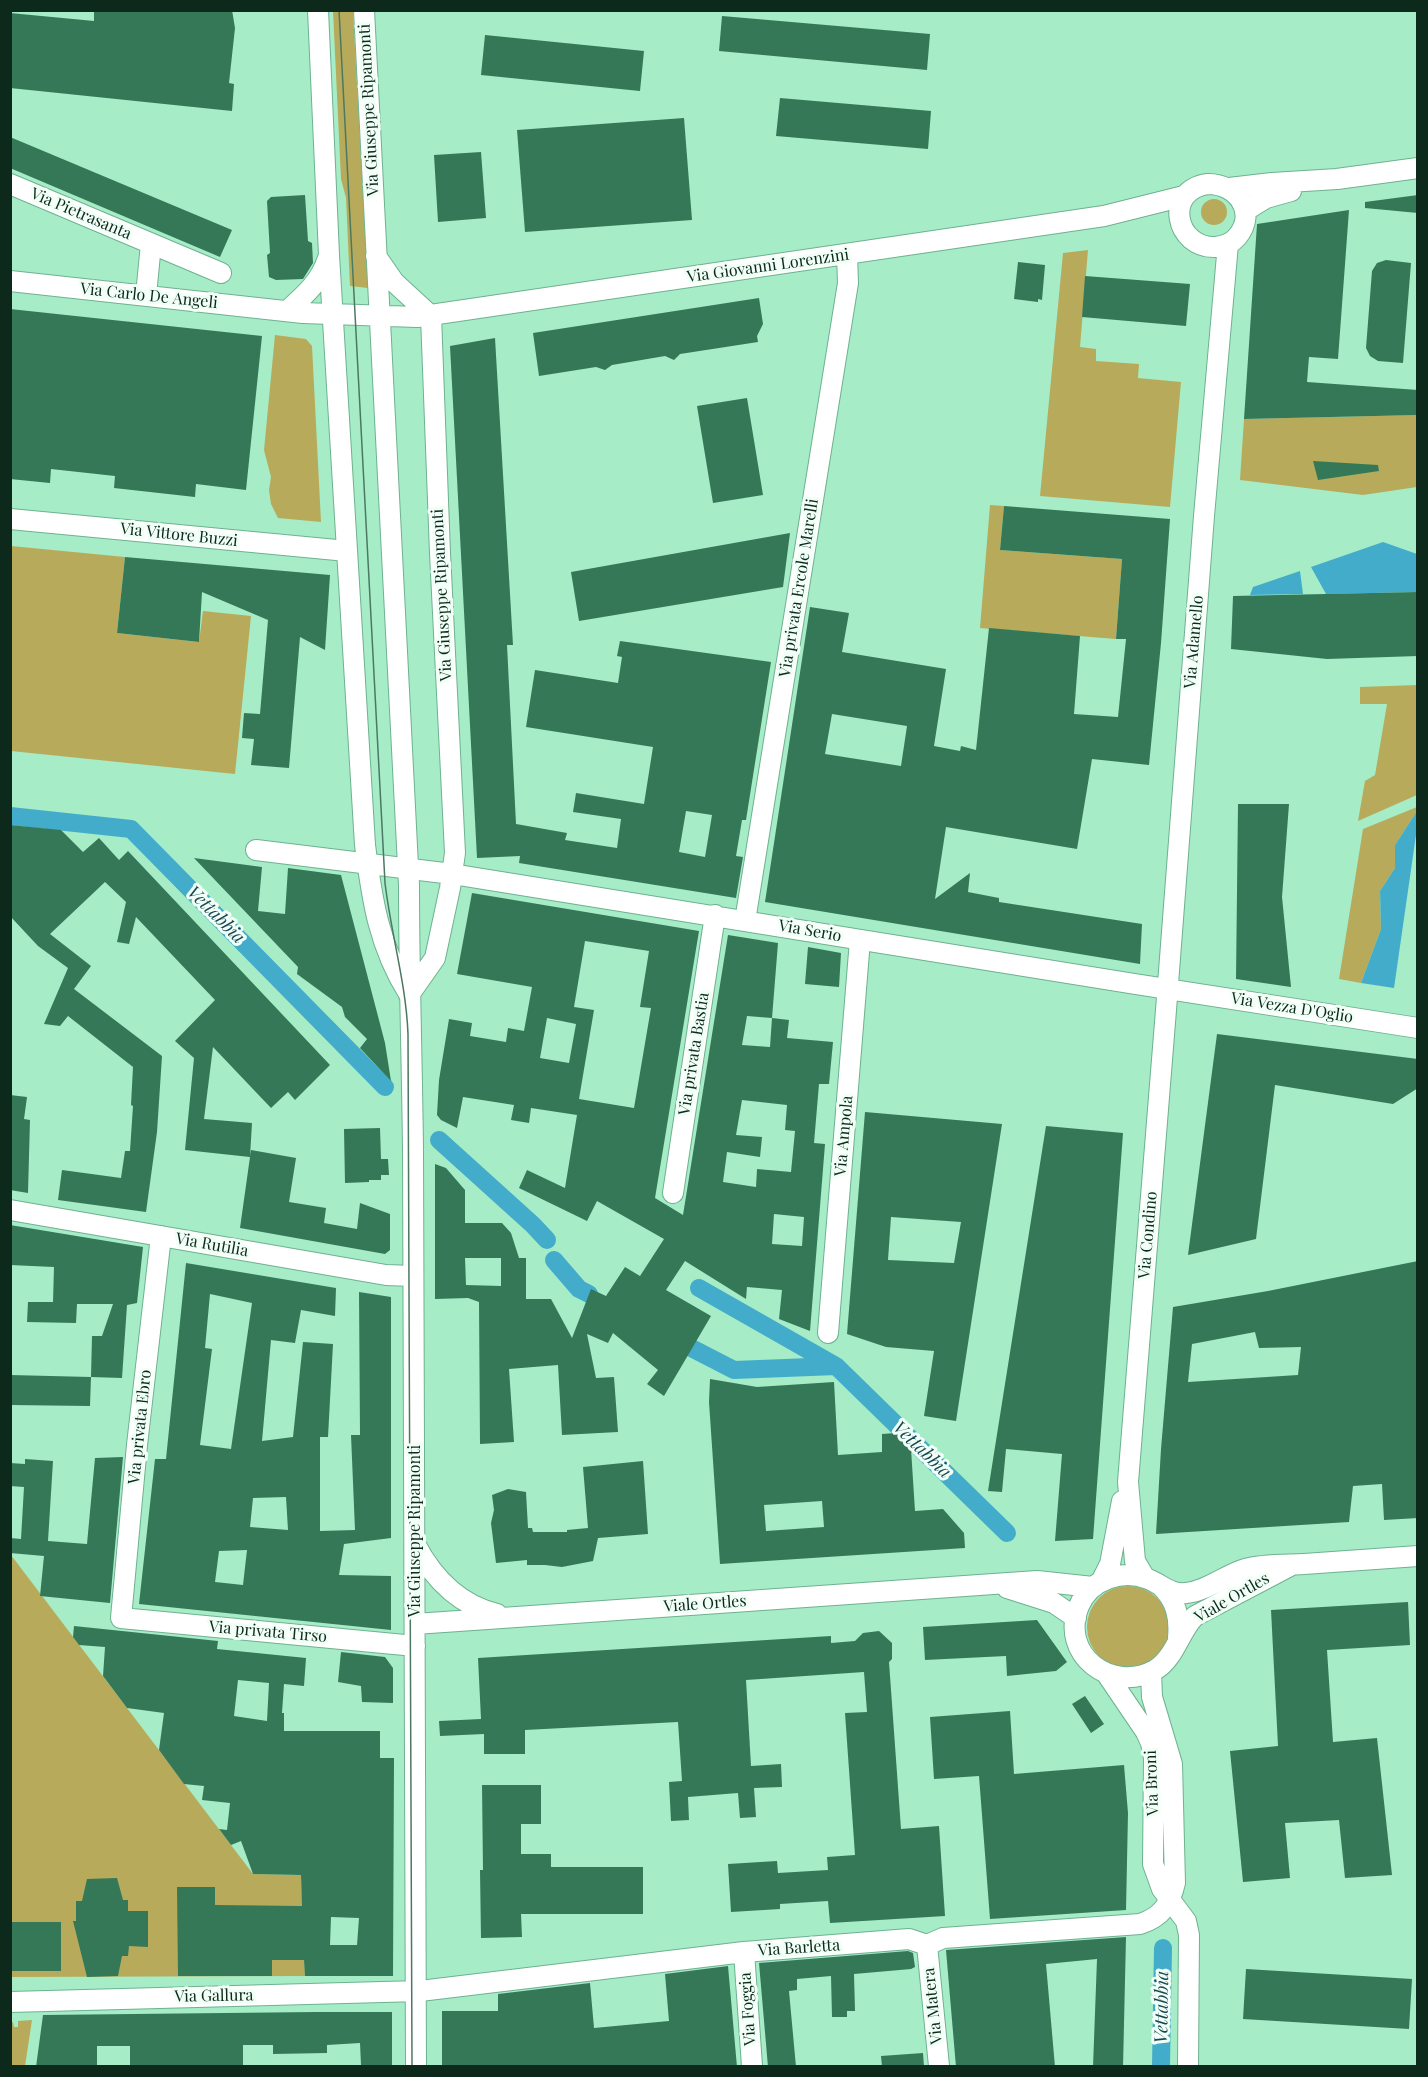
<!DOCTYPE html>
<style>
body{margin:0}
#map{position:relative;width:1428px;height:2077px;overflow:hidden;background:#a6ecc7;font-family:"Playfair Display",serif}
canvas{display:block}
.frame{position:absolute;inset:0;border:12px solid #0c291b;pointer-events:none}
</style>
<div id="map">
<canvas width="1428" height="2077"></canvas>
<div class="frame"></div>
</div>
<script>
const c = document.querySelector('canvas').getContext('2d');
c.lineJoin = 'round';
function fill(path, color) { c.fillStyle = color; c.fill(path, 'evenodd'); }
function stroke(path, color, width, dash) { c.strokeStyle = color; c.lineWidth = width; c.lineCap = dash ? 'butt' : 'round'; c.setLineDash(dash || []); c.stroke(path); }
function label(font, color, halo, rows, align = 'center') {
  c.font = font + ' "Playfair Display",serif'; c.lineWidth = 6; c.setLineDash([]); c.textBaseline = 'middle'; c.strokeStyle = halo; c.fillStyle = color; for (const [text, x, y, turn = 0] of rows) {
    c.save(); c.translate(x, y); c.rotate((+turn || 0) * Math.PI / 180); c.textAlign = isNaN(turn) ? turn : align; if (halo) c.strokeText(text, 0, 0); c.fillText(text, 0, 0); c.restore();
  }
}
fill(new Path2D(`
 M333 11H353L368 288 350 286 346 198 341 179Z
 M1201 212a13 13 0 1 1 26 0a13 13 0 1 1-26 0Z
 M1088 250 1080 347 1096 349V361L1139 364 1138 378 1181 382 1170 507 1040 496 1063 253Z
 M275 335 306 339 312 346 321 522 278 518 271 504 269 490 271 477 264 450Z
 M1417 415V487L1363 495 1240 480 1244 419Z
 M990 505 1004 506 1000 550 1122 559 1116 639 980 628Z
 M11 546 125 557 117 633 199 642 203 611 251 616 235 774 11 751Z
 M1417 685V795L1358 821 1365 781 1375 775 1387 704H1360V687Z
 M1417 807V811L1395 845V868L1380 891 1381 929 1361 983 1339 979 1363 829Z
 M11 1555 253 1874 301 1875 305 1976 11 1977Z
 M1087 1627a41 41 0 1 1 82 0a41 41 0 1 1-82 0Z
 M32 2020 25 2066H11V2023L13 2022 14 2027H18V2021Z`), '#b7ab5b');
fill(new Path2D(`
 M1383 542 1417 554V592L1326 594 1311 567Z
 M1300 571 1303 594 1250 595 1253 587Z
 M1417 811V828L1394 988 1361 983 1381 929 1380 891 1395 868V845Z`), '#43accb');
stroke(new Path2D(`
 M10 816 131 829 385 1087
 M439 1140 533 1225 547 1240
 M554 1260 579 1289 589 1294
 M699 1288 836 1366
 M670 1337 734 1370 836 1366 1007 1533
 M1161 2066 1163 1948`), '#43accb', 18);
fill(new Path2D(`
 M94 10H232L235 28 229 83 234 84 232 111 10 88V13L94 21Z
 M722 16 930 34 927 70 719 51Z
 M485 35 644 51 640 91 481 75Z
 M780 98 931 111 928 149 776 136Z
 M684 118 692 220 525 232 517 130Z
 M10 137 232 230 220 257 10 168Z
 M481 152 486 218 438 222 434 155Z
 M305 195 308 241 312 243 313 263 303 279 276 280 269 277 267 255 270 253 267 201 271 197Z
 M1418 195V213L1365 208V202Z
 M1349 210 1338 359 1309 357 1307 382 1418 390V415L1244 419 1257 224Z
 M1386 260 1411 263 1403 363 1378 361 1370 356 1366 348 1372 271 1377 263Z
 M1018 262 1045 265 1042 300 1038 299V302L1014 299Z
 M1085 276 1190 284 1186 326 1082 317Z
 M759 298 763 324 757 336 758 342 680 354 674 360 665 356 612 365 605 370 596 367 539 376 533 333Z
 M10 309 262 336 246 490 196 484 195 497 114 488 115 476 51 469 50 483 10 479Z
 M495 338 513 645H507L516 824 567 833 565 840 617 848 621 819 573 812 576 793 644 804 653 747 526 727 535 670 618 683 622 657 617 656 620 641 771 662 746 820H742L736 856 743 857 736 898 519 863 520 856 477 858 450 346ZM686 811 712 815 705 857 679 852Z
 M747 398 763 495 713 503 697 406Z
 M1313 461 1378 465 1379 471 1318 480Z
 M1004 506 1170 519 1161 643 1149 765 1092 759 1077 849 946 827 935 899 970 873 968 892 999 898V902L1142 924 1140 964 765 902 810 607 849 613 842 652 946 669 934 746 960 751 961 746 976 750 989 628 1080 636 1074 714 1118 717 1126 639H1116L1122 559 1000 550ZM832 714 907 726 901 766 825 754Z
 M790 533 783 587 579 621 571 572Z
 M125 557 330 575 325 650 300 637 289 768 251 765 254 739 242 738 244 713 260 714 268 620 202 592 199 642 117 633Z
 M1418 592V656L1327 659 1231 649 1233 596Z
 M1238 804H1289L1282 897 1291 987 1236 979Z
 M10 825 61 830 83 852 99 838 119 860 128 851 330 1065 295 1100 288 1092 271 1108 213 1047 204 1119 252 1123 250 1156 251 1150 296 1158 289 1202 326 1208 324 1223 357 1229 360 1203 390 1214V1250L385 1254 240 1228 250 1157 185 1150 194 1058 175 1041 215 1000 136 917 129 944 117 942 126 902 105 882 50 934 91 966 74 989 162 1056 157 1132 146 1212 58 1200 62 1170 121 1178 125 1151H130L133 1106 131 1105 133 1067 68 1016 60 1026 44 1024 68 968 38 946 10 916Z
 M194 858 262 867 258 911 285 914 288 868 341 875 385 1043 391 1081 360 1048 367 1039 345 1017 342 1007 297 974 298 967Z
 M472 893 699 931 655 1198 683 1215 728 935 778 943 772 1018 789 1020 787 1038 833 1042 829 1084H819L814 1143 825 1144 810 1331 779 1319 782 1290 747 1287 746 1299 685 1261 666 1290 711 1316 664 1396 647 1384 658 1370 613 1333 608 1343 587 1334 596 1378 614 1377 618 1432 562 1435 558 1365 509 1369 514 1442 480 1444 479 1302 468 1298 435 1299V1164L446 1168 465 1190V1223H502L511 1233 519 1258H526V1299H551L572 1338 591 1289 606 1296 625 1267 640 1276 664 1239 597 1201 587 1221 519 1188 527 1170 565 1188 577 1115 531 1108 529 1123 511 1120 514 1105 463 1097 457 1128 441 1120 437 1115 439 1080 449 1019 472 1023 470 1036 506 1042 508 1028 524 1031 532 987 457 974ZM585 941 649 951 640 1007 651 1008 634 1108 579 1099 594 1010 574 1007ZM747 1016 772 1018 770 1047 742 1045ZM547 1018 576 1024 569 1063 540 1058ZM742 1100 787 1105 785 1130 795 1131 791 1172 757 1169 756 1187 723 1182 727 1152 760 1157 762 1137 736 1135ZM774 1214 804 1217 802 1246 772 1244ZM465 1258H501V1286L466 1285Z
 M808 947 841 953 839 987 805 984Z
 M1217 1034 1418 1059V1088L1393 1104 1275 1085 1256 1239 1188 1255Z
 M10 1095 27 1097 24 1119 30 1120 28 1193 10 1190Z
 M865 1112 1002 1124 956 1421 924 1416 934 1351 886 1347 847 1334ZM891 1217 961 1222 954 1263 888 1260Z
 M1046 1126 1123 1133 1093 1539 1055 1541 1062 1454 1006 1449 1002 1492 988 1491Z
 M380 1128 381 1159H388L389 1175H381V1180H369V1182L345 1183 344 1129Z
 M10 1225 143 1247 137 1303 127 1305 122 1378 91 1377 92 1336H102L113 1304H77L76 1323 27 1322 28 1302H53L54 1267 10 1265Z
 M1418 1261V1518L1384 1520 1382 1484 1353 1486 1349 1522 1156 1534 1161 1449 1173 1307 1268 1291ZM1255 1332 1259 1348 1301 1347 1298 1375 1188 1382 1192 1344Z
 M186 1263 336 1288 335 1316 301 1310 295 1343 271 1340 262 1441 293 1437 303 1342 333 1344 328 1437H320V1531L355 1530 351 1435H360L359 1292 391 1297V1538L344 1544 339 1575 391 1576V1630L139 1604 155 1459H166ZM210 1294 252 1303 231 1449 200 1445 212 1349 205 1348ZM286 1497 288 1530 250 1527 253 1498ZM247 1550 243 1585 215 1582 219 1551Z
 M10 1375 91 1377 90 1406 10 1405Z
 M710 1379 757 1387 834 1382 838 1455 882 1452V1434L896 1433 911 1449 915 1511 943 1509 964 1533 965 1548 720 1564 709 1402ZM822 1501 824 1527 766 1531 764 1505Z
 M123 1457 110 1603 40 1596 44 1556 10 1553V1538L21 1539 24 1487 10 1486V1463L25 1464V1459L53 1461 48 1541 87 1544 95 1458Z
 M643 1461 648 1534 598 1538 593 1561 562 1567 545 1565H527V1560L496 1563 491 1523 494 1510 492 1495 508 1489 526 1492 528 1528H532L533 1532H567V1530L588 1528 583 1467Z
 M1408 1602 1410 1645 1327 1650 1333 1742 1377 1738 1392 1875 1345 1878 1339 1820 1285 1823 1290 1878 1243 1882 1230 1751 1278 1746 1271 1610Z
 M1037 1620 1067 1662 1056 1671 1007 1676 1006 1656 925 1660 923 1627Z
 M74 1626 218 1641 217 1649 306 1658 304 1686 284 1684 282 1713H284V1731H380V1758H394L393 1976H305L304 1960H272V1976H178L177 1887H215V1905L302 1906 301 1875 253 1874 241 1841 231 1845 219 1829 227 1830 230 1803 202 1800 204 1786 184 1784 159 1750 164 1713 127 1708 103 1676 105 1647 79 1645 73 1637ZM238 1680 269 1683 267 1721 234 1716ZM331 1917 359 1918 357 1945H330Z
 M879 1631 892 1643V1659L889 1662 901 1829 939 1826 945 1916 830 1923 828 1901 780 1904V1909L731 1912 728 1864 777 1861 778 1873 828 1870 827 1857 855 1855 845 1713 867 1712 864 1672 746 1680 751 1766 781 1764 782 1787 754 1788 756 1817 740 1818 738 1793 688 1797 689 1820 671 1821 669 1782 682 1781 678 1722 525 1730V1754H484V1734L440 1736 439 1721 481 1719 478 1658 831 1636V1643L855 1641 863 1633Z
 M341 1652 385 1657 393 1668V1703L362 1702 361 1686 338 1682Z
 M1085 1696 1104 1724 1091 1733 1072 1704Z
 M1010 1711 1014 1774 1124 1765 1128 1813 1126 1910 990 1919 979 1776 934 1779 930 1717Z
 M482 1785H541V1824H521V1854H551V1867H643V1914H521L522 1937 481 1938 480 1870H483Z
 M117 1878 123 1900H128V1911H148V1947L129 1946 128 1956H122L118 1976 87 1977 73 1921H76V1901H82L87 1879Z
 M10 1922H61V1971H10Z
 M1126 1937 1123 2067H1093L1097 1959 1046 1964 1055 2067H956L946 1950Z
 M908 1951 913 1953 915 1967 911 1969 854 1974 855 2011H847V2017H832L831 1976 797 1979V1990L789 1991 796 2067H768L759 1963Z
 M728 1966 737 2067H442V2011H498V1994L590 1983 594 2028 669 2021 665 1974Z
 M1246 1969 1412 1979 1409 2029 1243 2019Z
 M316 2012H392V2067L361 2065 360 2043 327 2045V2053L273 2054V2045H243V2067H130V2046H97V2067H36L43 2015Z
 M923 2053 924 2067H882L881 2056Z`), '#347858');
const minor = new Path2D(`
 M318 10 329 255 365 845C372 900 379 947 409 994
 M364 10 409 885C409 973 412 1061 413 1150L416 2066
 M10 184 221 273
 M1208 184C1237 184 1258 212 1237 237 1232 243 1224 246 1216 247 1175 249 1163 190 1208 184Z
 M1229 188 1272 183 1337 179 1418 168
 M1245 211 1266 198 1291 191
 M376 256 394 282 431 316
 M10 281 303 313 417 317 1104 216 1184 196
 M146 295 151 244
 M287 311C305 295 321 281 328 258
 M10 519 347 551
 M256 850 452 874 1135 984 1418 1028
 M745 921 848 283 847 254
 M409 995 435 958 450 888 455 853 440 553 431 316
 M673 1193 715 915
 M10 1210 386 1275 413 1276
 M161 1236 137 1445 121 1618 415 1646
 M828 1333 860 940
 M415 1544C433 1578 458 1605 497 1614
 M1292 1565 1195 1616C1179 1632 1175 1658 1155 1670 1111 1694 1059 1654 1079 1606 1090 1579 1123 1569 1148 1579 1161 1584 1171 1595 1186 1593 1207 1591 1225 1575 1245 1569 1263 1564 1285 1565 1304 1564 1342 1561 1380 1559 1418 1556
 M1145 1578 1135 1561 1128 1482 1166 1010 1204 516 1228 244
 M1101 1582 1110 1564 1122 1501
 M1160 1585C1176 1600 1180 1617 1178 1638
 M1007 1588 1054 1603 1076 1618
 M415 1624 1037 1581 1093 1587
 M1106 1673 1146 1732 1151 1743 1154 1758 1153 1864 1162 1889 1186 1921 1189 1935 1188 2066
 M927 1945 939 2066
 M744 1952 752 2066
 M10 2002 420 1991 744 1952 909 1939 927 1945 943 1938 1140 1924C1162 1917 1170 1904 1175 1883L1172 1764 1152 1697 1151 1672`);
stroke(minor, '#6eb290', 22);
stroke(minor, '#fff', 20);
stroke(new Path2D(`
 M339 10 385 883C391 934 406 983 408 1034L412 2066`), '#4b7861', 1.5);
label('16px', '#0c291b', '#f1fff7', [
 ["Via Giuseppe Ripamonti",369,110,-93],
 ["Via Pietrasanta",81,214,23],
 ["Via Giovanni Lorenzini",768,266,-8],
 ["Via Carlo De Angeli",149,296,6],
 ["Via Vittore Buzzi",179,535,6],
 ["Via privata Ercole Marelli",799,588,-81],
 ["Via Giuseppe Ripamonti",442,595,-93],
 ["Via Adamello",1194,642,-85],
 ["Via Serio",810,931,10],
 ["Via Vezza D'Oglio",1292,1008,9],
 ["Via privata Bastia",694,1054,-81],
 ["Via Ampola",844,1136,-85],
 ["Via Condino",1148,1235,-85],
 ["Via Rutilia",212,1245,10],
 ["Via privata Ebro",140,1427,-84],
 ["Via Giuseppe Ripamonti",415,1531,-90],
 ["Viale Ortles",1232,1598,-30],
 ["Viale Ortles",705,1604,-4],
 ["Via privata Tirso",268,1632,5],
 ["Via Broni",1152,1783,-92],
 ["Via Barletta",799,1948,-4],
 ["Via Gallura",214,1996,-1],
 ["Via Matera",933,2006,-96],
 ["Via Foggia",748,2009,-94]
]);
label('italic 18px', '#194654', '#f1fff7', [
 ["Vettabbia",216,915,45],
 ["Vettabbia",922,1450,44],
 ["Vettabbia",1162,2007,-89]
]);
</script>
